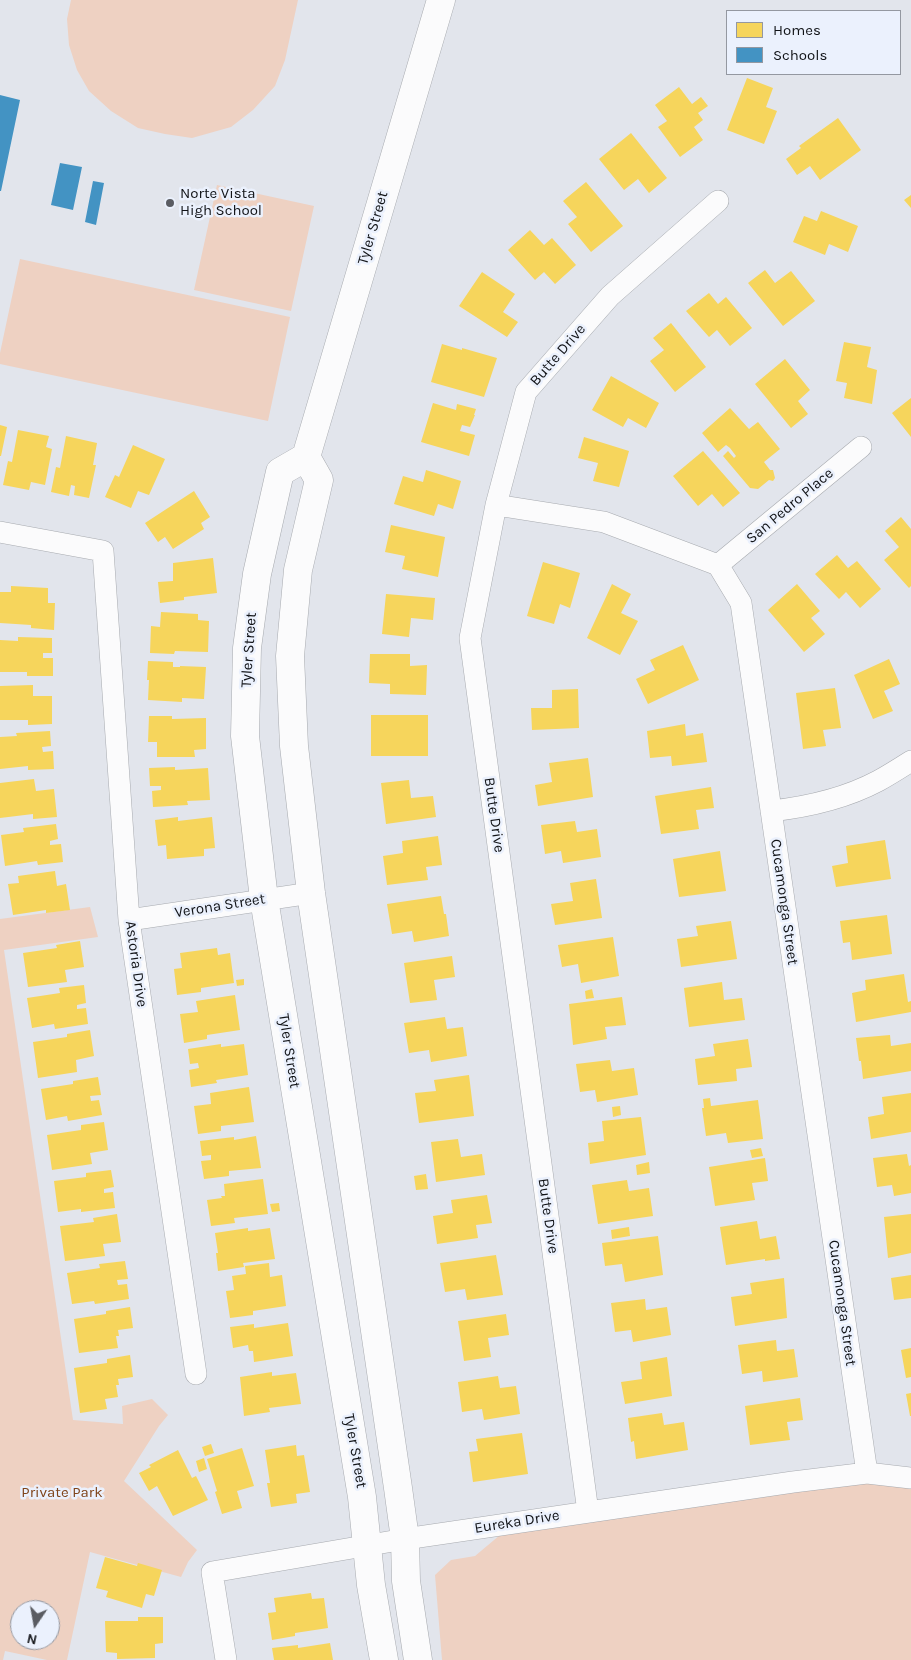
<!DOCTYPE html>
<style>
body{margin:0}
#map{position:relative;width:911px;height:1660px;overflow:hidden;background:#e2e5ec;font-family:Karla,sans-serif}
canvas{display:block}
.legend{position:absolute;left:726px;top:10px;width:175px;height:65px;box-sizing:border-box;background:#ebf1fd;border:1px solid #9498a1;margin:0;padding:6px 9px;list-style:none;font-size:15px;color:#111317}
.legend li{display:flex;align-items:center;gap:10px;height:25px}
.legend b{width:25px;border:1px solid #9498a1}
.north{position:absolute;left:10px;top:1600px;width:50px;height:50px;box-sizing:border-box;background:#ebf1fd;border:1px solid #9498a1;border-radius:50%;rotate:192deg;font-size:14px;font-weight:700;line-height:20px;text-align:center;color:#111317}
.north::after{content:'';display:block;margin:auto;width:18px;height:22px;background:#5a5c62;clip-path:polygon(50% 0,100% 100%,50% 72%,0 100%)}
</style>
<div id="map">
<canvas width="911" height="1660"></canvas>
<ul class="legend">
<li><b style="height:14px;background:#f6d55c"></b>Homes</li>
<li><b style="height:14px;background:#4393c3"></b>Schools</li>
</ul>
<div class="north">N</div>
</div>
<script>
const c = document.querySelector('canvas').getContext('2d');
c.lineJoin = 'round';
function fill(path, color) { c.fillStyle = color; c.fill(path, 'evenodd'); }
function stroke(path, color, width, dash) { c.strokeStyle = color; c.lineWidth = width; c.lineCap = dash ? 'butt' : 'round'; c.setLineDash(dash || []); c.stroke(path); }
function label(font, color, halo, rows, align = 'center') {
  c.font = font + ' Karla,sans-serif'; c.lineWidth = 5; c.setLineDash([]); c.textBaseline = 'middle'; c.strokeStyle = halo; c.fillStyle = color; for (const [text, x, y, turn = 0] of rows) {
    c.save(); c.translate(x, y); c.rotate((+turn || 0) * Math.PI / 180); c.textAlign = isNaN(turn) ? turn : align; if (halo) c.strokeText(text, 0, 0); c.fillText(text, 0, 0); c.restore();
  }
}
fill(new Path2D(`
 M71 0H298L285 60 275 86 253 110 231 127 192 138 165 134 138 128 111 111 89 91 77 70 69 45 67 19Z
 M217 185 314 206 291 311 194 290Z
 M20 259 290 317 268 421 0 364V353Z
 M90 907 98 937 4 950 73 1420 123 1424 122 1406 152 1399 168 1415 159 1426 124 1481 197 1550 188 1562 181 1577 90 1552 67 1660H47L5 1651 3 1660H0V919ZM20 1610H50V1640H20Z
 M850 1484H884L911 1488V1660H442L435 1575 451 1560 475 1556 500 1535Z`), '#eed1c2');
fill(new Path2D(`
 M747 78 773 88 766 107 777 111 764 144 727 130Z
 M679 87 692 104 701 97 708 106 698 113 703 120 694 127 703 140 680 157 658 127 667 121 655 105Z
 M838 118 861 150 820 180 810 166 797 175 786 159 801 148 799 146Z
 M631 133 667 178 649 193 638 179 624 190 599 159Z
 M586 182 623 226 591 252 568 224 577 217 563 201Z
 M911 195V208L904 200Z
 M821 211 858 226 848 252 829 244 825 255 793 242 804 216 817 221Z
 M530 230 544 245 552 238 576 265 555 284 544 272 535 280 508 250Z
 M765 270 775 283 791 271 815 301 783 326 748 283Z
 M482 272 515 294 503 312 518 322 507 337 459 306Z
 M709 293 718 304 726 297 752 328 730 346 717 330 709 337 686 311Z
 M671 323 706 367 675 392 650 361 664 350 653 338Z
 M844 342 871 347 867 367 877 370 872 404 844 398 847 383 836 381Z
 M442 344 462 350V348L497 358 484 397 431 382Z
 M785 359 810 390 798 401 808 414 791 428 755 384Z
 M611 376 659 403 646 428 628 418 623 427 592 410Z
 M911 398V437L892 413Z
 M433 403 456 410 457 404 476 409 474 415H475L470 427 462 425 460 431 475 435 469 456 421 442Z
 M730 408 749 429 758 422 780 449 764 462 770 470H773L775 478 773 481 769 480 758 489 750 488 723 456 728 451 734 458 736 456 730 448 726 445 718 452 702 433Z
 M0 425 7 427 1 456H0Z
 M18 430 49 436 46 447 52 449 45 485 31 482 29 490 3 485 8 461 12 462Z
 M66 436 97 443 93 465H96L89 498 74 495 75 486 71 485 69 496 51 492 56 467 60 468Z
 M584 437 629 451 619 487 593 481 598 463 578 458Z
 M133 445 165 459 149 495 138 491 131 508 105 497 115 475 119 477Z
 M703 451 740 493 723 507 712 494 698 506 673 476Z
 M426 470 461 481 453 509 438 504 434 516 394 504 403 476 423 482Z
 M194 491 210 517 201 523 204 529 173 549 165 537 158 542 145 523Z
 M901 517 911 529V586L909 588 884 560 899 547 885 531Z
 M391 525 445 537 438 577 402 569 405 556 385 552Z
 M837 555 848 568 857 561 881 589 860 608 846 592 839 599 815 574Z
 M213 558 217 593 184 597V600L160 603 158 582 173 581V563Z
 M543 562 580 573 570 608 560 604 554 624 527 616Z
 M612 584 631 594 621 613 638 621 620 655 587 638Z
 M797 584 820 611 811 618 825 634 804 652 768 610Z
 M11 586 48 588V603H55L54 630 31 628V625L0 623V592H11Z
 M386 594 435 598 433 620 411 618 409 637 382 634Z
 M161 612 198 614V620L209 621 208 652 175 651 174 654 150 653 151 626 160 627Z
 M18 637 52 638V653H43V658H53V676H27V672H0V640L18 641Z
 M683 645 699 680 648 704 636 679 655 670 650 660Z
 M370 654H410V666L427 665 426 695 390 694V684L369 683Z
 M889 659 900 684 884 691 893 711 873 719 854 675Z
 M148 661 173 662V667H180V666L206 667 204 699 182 698V702L148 700 149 680H147Z
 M33 685V696H52V724L28 725V720H0V686Z
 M835 688 841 728 823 730 826 746 803 749 796 693Z
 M578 689 579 728 532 730 531 708H552V690Z
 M371 715H428V756H371Z
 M149 716H172V719L206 718V749L194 750 195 757H157V742H148Z
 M685 724 686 736 703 733 707 762 672 766 671 756 650 758 647 731Z
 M50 731 51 746 42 747 43 752 53 751 54 769 28 770V766L0 769V737L17 736 16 733Z
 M588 758 593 797 538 806 535 785 552 782 549 763Z
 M175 767V770L208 768 210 800 187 801 188 805 153 807 152 791 161 790V786H150L149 768Z
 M34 779 36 791 54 789 57 817 33 819V814L0 818V783Z
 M409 780 411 798 433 796 436 817 386 824 381 783Z
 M711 787 714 808 696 810 699 829 661 834 655 796Z
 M178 817V821L212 817 215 848 204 849V856L167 859 166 845 158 846 155 820Z
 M575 821 577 832 597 829 601 857 563 863 561 851 545 854 541 825Z
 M56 824 58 839 50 841V845L61 844 63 862 38 865 37 861 5 866 1 835 24 832 23 828Z
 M438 836 442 865 426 867 428 880 387 885 383 856 403 853 402 841Z
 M885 840 891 879 836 887 832 866 848 863 846 846Z
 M720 851 726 891 679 897 673 859Z
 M55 871 57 886 66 884 70 910 46 913V910L13 915 8 884 19 883 18 876Z
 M596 879 602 918 555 925 551 904 573 901 570 883Z
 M441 896 444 914H446L449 936 414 942 412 931 392 934 387 904Z
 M887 915 892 954 852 960 850 942 843 943 840 921Z
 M731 921 737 959 681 967 677 939 698 936 696 926Z
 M613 937 619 976 581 983 578 964 562 967 558 945Z
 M80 941 84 967 65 970 67 982 28 987 23 953 57 948 56 945Z
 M217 948 218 955 230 953 234 983 201 988V992L177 995 174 969 182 968 180 953Z
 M452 956 455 977 434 980 437 1000 410 1003 404 963Z
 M904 974 908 1002 911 1001V1012L856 1022 852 993 866 990 865 980Z
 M244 979V985L237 986 236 980Z
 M722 982 724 1000 742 998 745 1020 689 1027 684 988Z
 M84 985 86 1003 77 1005V1009L86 1008 88 1024 55 1029 54 1024 32 1028 27 998 60 993 59 988Z
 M592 989 594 998 586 999 585 991Z
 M235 995 240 1030 207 1035V1039L184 1043 180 1014 198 1012 196 1001Z
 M622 997 626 1025 605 1027 607 1039 573 1045 569 1004Z
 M445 1017 447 1029 463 1027 467 1056 431 1062 429 1050 409 1053 404 1023Z
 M90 1030 94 1056 76 1060 77 1072 38 1078 33 1042 67 1037V1034Z
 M890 1035 891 1046 911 1043V1071L863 1079 861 1061H859L856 1038Z
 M748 1039 752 1067 736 1069 737 1081 698 1085 695 1059 715 1056 713 1044Z
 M221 1044V1047L244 1044 248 1075 216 1080 217 1083 191 1087 189 1070 199 1068 198 1063 190 1064 188 1049Z
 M610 1060 612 1071 634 1068 638 1095 597 1102 595 1090 580 1092 576 1064Z
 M469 1075 474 1116 419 1123 415 1093 436 1091 434 1080Z
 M98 1077 101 1095 90 1096 91 1101 99 1100 102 1115 68 1121 67 1116 46 1120 41 1089 73 1084V1081Z
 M249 1087 254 1122 221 1126V1131L198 1134 194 1106 211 1104 210 1093Z
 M911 1093V1132L871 1139 868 1117 884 1114 882 1097Z
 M710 1098 711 1106 758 1100 763 1139 728 1143 726 1133 706 1136 702 1108H704L703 1099Z
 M620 1106 621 1115 613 1117 612 1107Z
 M641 1117 646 1155 590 1164 588 1143 604 1141 602 1121Z
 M104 1122 108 1150 90 1153 92 1164 52 1170 47 1135 81 1130V1125Z
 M256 1136 261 1168 229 1171V1176L204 1179 201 1161 211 1160V1155L202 1156 200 1141 234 1137V1140Z
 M458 1139 461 1157 482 1154 485 1175 436 1182 431 1142Z
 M761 1148 763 1156 752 1158 750 1150Z
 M907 1154 909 1166 911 1165V1193L894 1196 892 1185 877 1187 873 1158Z
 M765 1158 768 1181 752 1183 755 1200 715 1206 709 1167Z
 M649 1162 650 1173 637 1175 636 1165Z
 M111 1170 114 1187 104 1189V1193L113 1192 115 1208 81 1212V1209L58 1212 54 1181 86 1177V1173Z
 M426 1174 428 1189 416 1190 414 1176Z
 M263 1179 268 1214 234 1218 235 1223 211 1226 207 1200 222 1198 221 1196H225L224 1184Z
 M627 1180 629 1191 649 1188 653 1216 598 1224 592 1185Z
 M487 1195 492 1223 476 1225 478 1238 437 1244 433 1216 453 1213 451 1200Z
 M279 1203 280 1211 272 1212 270 1204Z
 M117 1214 121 1242 103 1244 105 1256 65 1261 60 1226 94 1222 93 1218Z
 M911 1214V1253L888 1258 884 1217Z
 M757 1221 760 1239 776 1236 780 1259 765 1261V1259L726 1265 720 1227Z
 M629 1227 630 1236 612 1239 611 1230Z
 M248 1228V1231L270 1228 275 1259 243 1263 244 1267 218 1271 216 1253H218L215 1233Z
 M658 1236 663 1275 625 1282 622 1264 605 1266 602 1243Z
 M496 1255 503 1295 467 1300 465 1289 445 1292 440 1263Z
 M125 1261 128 1279 117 1280 118 1285 127 1284 129 1299 95 1304 94 1301 72 1304 67 1273 100 1268 99 1264Z
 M269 1263 270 1277 282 1275 286 1306 253 1311V1315L230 1318 226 1291 234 1290 232 1276 246 1274 245 1266Z
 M911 1275V1298L894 1300 891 1278Z
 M784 1278 787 1318 735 1326 731 1297 752 1294 750 1283Z
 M645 1299 646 1310 667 1307 671 1335 633 1342 631 1330 615 1332 611 1303Z
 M130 1307 133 1328 118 1330 119 1336H116L118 1348 79 1353 74 1319 106 1314V1311Z
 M506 1314 509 1335 488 1338 491 1357 464 1361 458 1321Z
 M288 1323 293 1356 254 1362 253 1351H249L248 1345 233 1348 230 1327 254 1324V1328Z
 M776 1340 777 1351 794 1349 798 1377 763 1382 762 1371 742 1374 738 1345Z
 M911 1348V1377L906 1378 901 1350Z
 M130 1355 133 1377 118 1379 119 1385H116L118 1397 105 1399 107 1409 80 1413 74 1368 107 1363V1359Z
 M667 1357 672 1396 625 1404 621 1382 642 1379 640 1362Z
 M272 1372V1376L296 1373 301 1404 269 1408 270 1412 244 1416 240 1377Z
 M498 1376 500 1388 516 1386 520 1414 484 1420 482 1409 462 1412 458 1382Z
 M911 1393V1416H910L906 1394Z
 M800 1398 803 1420 787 1422 790 1440 750 1445 745 1406Z
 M662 1413 664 1425 684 1422 688 1450 636 1459 634 1441 631 1442 628 1418Z
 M522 1433 528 1474 473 1482 469 1452 478 1451 476 1439Z
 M211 1444 214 1453 205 1456 202 1447Z
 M296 1445 297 1456 304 1455 310 1492 296 1494 297 1503 271 1507 267 1483H270L265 1450Z
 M242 1448 254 1486 237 1491 242 1508 222 1514 215 1492 217 1491 207 1459Z
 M178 1450 192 1478 196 1476 208 1500 173 1516 157 1486 149 1491 139 1473 151 1467 149 1465Z
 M204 1458 207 1469 199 1472 196 1461Z
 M105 1557 137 1566 138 1563 162 1570 154 1596 146 1594 142 1608 106 1597 108 1591 96 1588Z
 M311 1593 312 1599 324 1598 328 1628 295 1633V1636L272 1640 268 1613 276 1612 274 1598Z
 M138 1617H163V1643L155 1644V1658L117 1659V1653L106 1652 105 1621H138Z
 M330 1643 333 1660H274L272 1648 298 1645V1648Z`), '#f6d55c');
fill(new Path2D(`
 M0 95 20 100 1 191H0Z
 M60 163 82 167 73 210 51 205Z
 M93 181 104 183 96 225 85 222Z`), '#4393c3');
const minor = new Path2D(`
 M496 505 604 522 718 565 741 603 867 1473
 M0 532 103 551 129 920 196 1374
 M718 565 861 447
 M771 811C807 807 846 798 878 781 889 775 900 768 911 761
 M129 920 311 893
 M588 1512 470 638 496 505 526 392 610 296 718 201
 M226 1660 212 1572 405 1539 793 1482 867 1473 911 1478`);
const secondary = new Path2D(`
 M306 457 319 480 298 570 290 656 294 746 311 893 398 1488 405 1539 406 1581 418 1660
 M384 1660 371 1585 362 1497 264 899 245 736 247 648 257 574 280 472 306 457 441 0`);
stroke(minor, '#a7aaaf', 22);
stroke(secondary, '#a7aaaf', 29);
stroke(minor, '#fbfbfc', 21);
stroke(secondary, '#fbfbfc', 28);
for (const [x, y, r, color] of [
 [170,203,5,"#5a5c62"]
]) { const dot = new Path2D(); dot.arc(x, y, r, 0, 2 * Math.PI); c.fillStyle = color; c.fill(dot); stroke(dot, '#ebf1fd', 2); }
label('15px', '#111317', '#ebf1fd', [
 ["Norte Vista",180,194],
 ["High School",180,211]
], 'left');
label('15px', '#111317', '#ebf1fd', [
 ["Tyler Street",373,228,-74],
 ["Butte Drive",558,355,-49],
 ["San Pedro Place",790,506,-40],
 ["Tyler Street",249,650,-86],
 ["Butte Drive",494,815,82],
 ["Cucamonga Street",784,902,82],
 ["Verona Street",220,906,-9],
 ["Astoria Drive",136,964,82],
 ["Tyler Street",289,1051,81],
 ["Butte Drive",548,1216,82],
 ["Cucamonga Street",842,1303,82],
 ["Tyler Street",355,1451,80],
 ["Eureka Drive",517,1522,-9]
]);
label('15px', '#7e4319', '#ebf1fd', [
 ["Private Park",62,1493]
]);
</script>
